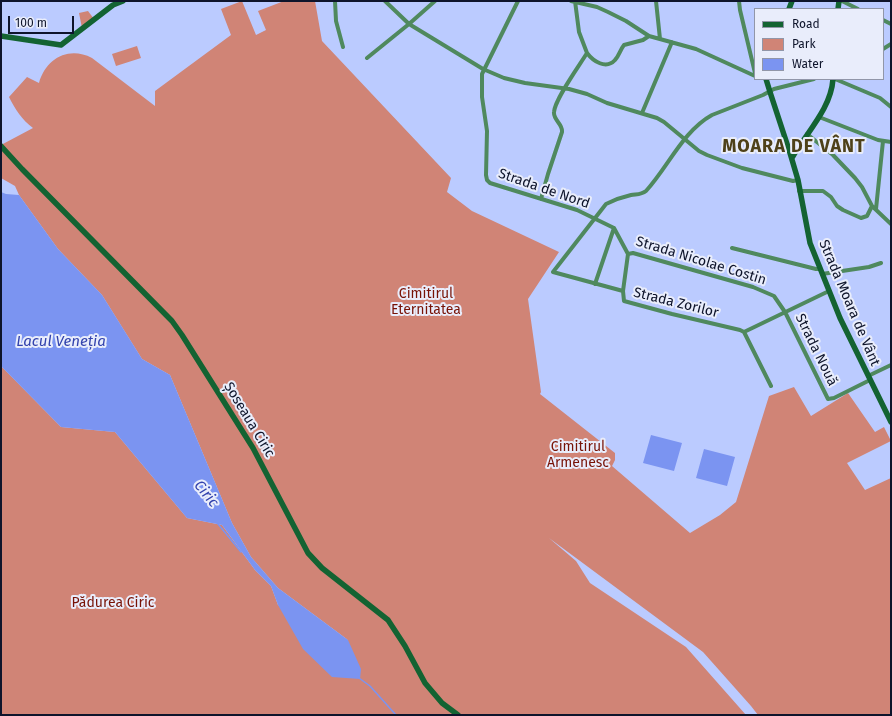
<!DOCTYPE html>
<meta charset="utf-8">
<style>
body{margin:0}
#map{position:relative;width:892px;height:716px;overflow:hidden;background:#bbcbff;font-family:"Fira Sans",sans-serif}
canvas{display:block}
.frame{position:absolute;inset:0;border:2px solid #0e142b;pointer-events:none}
.legend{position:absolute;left:754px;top:8px;width:130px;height:72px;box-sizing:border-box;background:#e9edfb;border:1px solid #9196a8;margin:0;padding:5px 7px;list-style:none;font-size:12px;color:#0e142b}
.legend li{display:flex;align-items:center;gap:8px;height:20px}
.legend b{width:20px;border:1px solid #9196a8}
.scale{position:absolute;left:8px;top:16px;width:66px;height:18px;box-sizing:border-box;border:2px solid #0e142b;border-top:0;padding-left:5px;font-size:12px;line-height:14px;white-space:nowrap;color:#0e142b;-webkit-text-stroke:3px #e9edfb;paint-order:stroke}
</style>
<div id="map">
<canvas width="892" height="716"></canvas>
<div class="frame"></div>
<ul class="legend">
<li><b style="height:5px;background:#136332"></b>Road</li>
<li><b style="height:11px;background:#d08476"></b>Park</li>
<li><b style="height:11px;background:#7b94f1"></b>Water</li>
</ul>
<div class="scale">100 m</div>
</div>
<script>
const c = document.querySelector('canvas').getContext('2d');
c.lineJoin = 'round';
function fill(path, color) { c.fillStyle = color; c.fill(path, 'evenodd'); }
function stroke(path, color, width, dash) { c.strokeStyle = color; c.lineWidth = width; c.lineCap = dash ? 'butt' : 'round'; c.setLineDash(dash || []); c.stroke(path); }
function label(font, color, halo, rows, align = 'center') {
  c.font = font + ' "Fira Sans",sans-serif'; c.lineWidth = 4; c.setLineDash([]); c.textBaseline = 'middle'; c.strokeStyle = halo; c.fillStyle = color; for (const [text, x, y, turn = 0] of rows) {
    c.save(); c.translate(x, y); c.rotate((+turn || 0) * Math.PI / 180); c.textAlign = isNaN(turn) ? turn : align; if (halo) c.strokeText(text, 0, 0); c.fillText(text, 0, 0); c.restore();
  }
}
fill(new Path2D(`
 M242 1 256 35 266 30 258 11 284 1H315L322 41 451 178 447 192 472 211 559 252 528 299 541 392 540 394 615 453V460L612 466 690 533 720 515 736 502 769 396 794 387 811 416 848 393 875 432 884 427 891 441 847 463 865 490 891 478V715H758L751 706 703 652 549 538 576 561 590 583 686 647 746 715H1V366L61 427 115 432 187 518 222 525 255 570 271 586 278 605 348 640 278 588 251 557 232 523 170 375 142 359 102 295 58 249 19 195 15 186 1 178V145L33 128C22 120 15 109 9 97L27 77 39 83C46 58 69 46 92 58L155 106V91L231 35 221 9Z
 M88 11 94 19 82 28 79 13Z
 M137 46 141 58 116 66 112 54Z`), '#d08476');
fill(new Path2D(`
 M1 192 6 194 19 195 58 249 102 295 142 359 170 375 232 523 251 557 278 588 348 640 361 669 360 679 332 677 303 649 278 605 271 586 255 570 222 525 187 518 115 432 61 427 1 366Z
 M651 435 682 443 674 471 643 463Z
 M704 449 735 457 727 486 696 478Z`), '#7b94f1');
stroke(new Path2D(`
 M218 524 241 552
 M359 678 370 686 396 715`), '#7b94f1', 1.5);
stroke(new Path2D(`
 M335 1 336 21 343 47
 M385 1 409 24 483 69 504 78 525 83 569 89 587 94 607 103 657 118 664 122 699 151 707 155 742 168 793 181 798 180
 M518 1 482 74V97L487 131 486 175 487 180 490 183 577 210 614 228
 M571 1 597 7 608 12 626 21 649 36 696 49 755 76
 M656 1 660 39
 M739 1 740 10 755 73
 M842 1 858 9
 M883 20 891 24
 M883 49 891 44
 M587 53C593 61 606 70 615 60 619 56 620 50 624 45L643 40 649 36
 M367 58 409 24 435 1
 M835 79 880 98 891 107
 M642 113 672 42
 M819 117 878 140 891 142
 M807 134 833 155 855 178 862 187 872 206 891 224
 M799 191H823L831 197 837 206 843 210 861 218 867 216 872 206
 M541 199 548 174 562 132C563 124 553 120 554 112 555 99 579 66 587 53L579 32 575 1
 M876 209 883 141
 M614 228 628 254 633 253 753 287 774 296 785 312 828 399 834 398 870 380
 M732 248 816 269H820
 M822 274 869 267 881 263
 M595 284 614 228
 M623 291 628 254
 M744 332 829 291
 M868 376 891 365
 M771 386 744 332 740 330 672 314 624 301 623 291 553 272 606 204C614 200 622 197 631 195 636 194 641 195 646 191 668 167 683 131 712 115L763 95 774 89 814 79`), '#4f895e', 4);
stroke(new Path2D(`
 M789 9 792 1
 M838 9 839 1
 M1 36 61 45 113 5 123 1
 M766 79 770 92 790 153 798 180 810 243 840 318 891 422
 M1 146 22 169 172 321 182 335 253 448 308 553 322 568 388 620 405 646 425 683 442 703 458 715
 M792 158C806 133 831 109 833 79`), '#136332', 5.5);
label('14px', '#0e142b', '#e9edfb', [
 ["Strada de Nord",544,189,19],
 ["Strada Nicolae Costin",701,261,17],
 ["Strada Zorilor",676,303,14],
 ["Strada Moara de Vânt",849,303,67],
 ["Strada Nouă",816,350,64],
 ["Șoseaua Ciric",249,420,59]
]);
label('14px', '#771206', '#e9edfb', [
 ["Cimitirul",426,294],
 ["Eternitatea",426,310],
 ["Cimitirul",578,447],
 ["Armenesc",578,463],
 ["Pădurea Ciric",113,603]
]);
label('italic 15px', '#3242ad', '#e9edfb', [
 ["Lacul Veneția",61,342],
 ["Ciric",206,494,51]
]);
c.letterSpacing = '1px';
label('bold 18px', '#4e4119', '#e9edfb', [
 ["MOARA DE VÂNT",794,147]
]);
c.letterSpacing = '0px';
</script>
